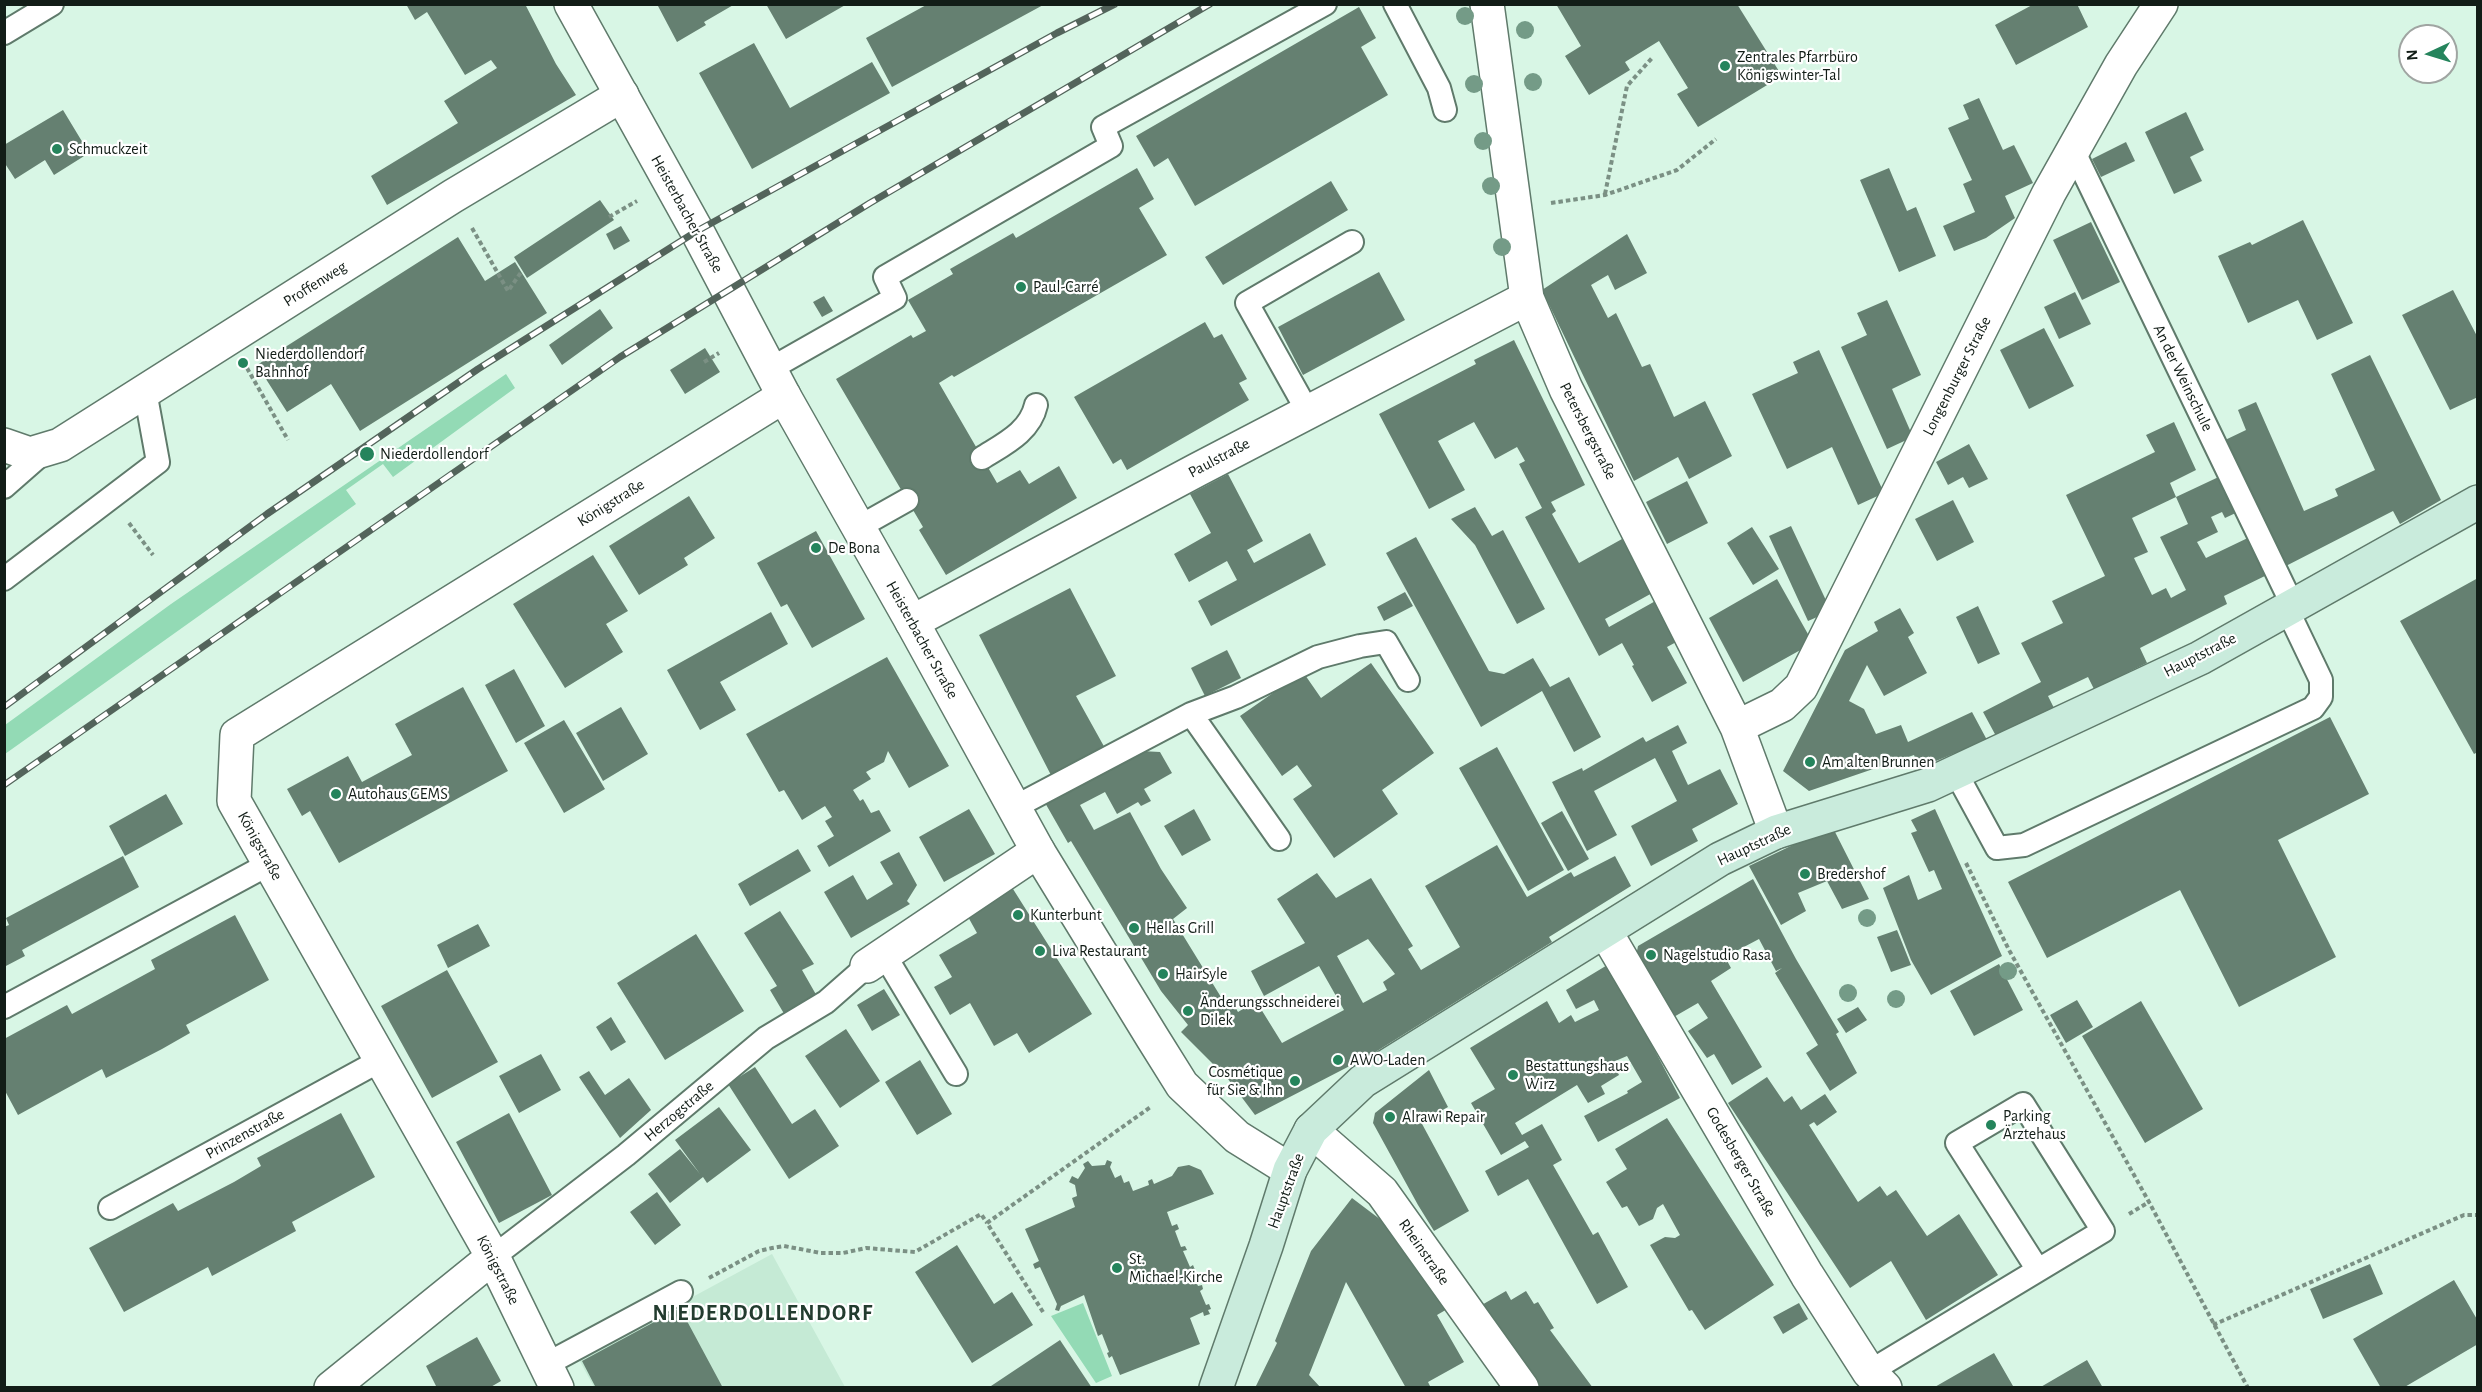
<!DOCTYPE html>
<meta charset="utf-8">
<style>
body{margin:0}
#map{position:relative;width:2482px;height:1392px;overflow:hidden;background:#d8f6e5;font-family:"Alegreya Sans",sans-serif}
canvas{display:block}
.frame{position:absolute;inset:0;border:6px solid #121d17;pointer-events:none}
.north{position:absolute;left:2398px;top:24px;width:60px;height:60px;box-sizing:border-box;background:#fff;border:2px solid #a0a5a2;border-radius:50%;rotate:266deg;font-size:16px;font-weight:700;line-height:24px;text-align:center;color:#121d17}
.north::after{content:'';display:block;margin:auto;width:21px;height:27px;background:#25845c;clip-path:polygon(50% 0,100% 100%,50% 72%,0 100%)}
</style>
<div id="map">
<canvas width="2482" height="1392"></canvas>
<div class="frame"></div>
<div class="north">N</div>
</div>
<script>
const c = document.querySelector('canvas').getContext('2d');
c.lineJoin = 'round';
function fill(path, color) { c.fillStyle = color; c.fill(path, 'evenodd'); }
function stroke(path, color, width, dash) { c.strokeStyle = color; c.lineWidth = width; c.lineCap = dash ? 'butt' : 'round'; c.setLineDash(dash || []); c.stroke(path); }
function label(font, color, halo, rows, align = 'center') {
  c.font = font + ' "Alegreya Sans",sans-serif'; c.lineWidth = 4.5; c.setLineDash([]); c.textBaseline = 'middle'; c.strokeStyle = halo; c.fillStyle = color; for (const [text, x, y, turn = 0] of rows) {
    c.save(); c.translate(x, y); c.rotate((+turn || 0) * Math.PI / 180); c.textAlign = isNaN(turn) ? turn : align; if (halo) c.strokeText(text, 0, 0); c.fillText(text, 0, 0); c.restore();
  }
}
fill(new Path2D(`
 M772 1254 845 1387H594L570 1343 687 1300Z`), '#c5ead5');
fill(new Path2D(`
 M506 374 515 388 393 477 383 464 346 490 356 504 5 754V725L171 604Z
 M1083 1303 1112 1376 1096 1383 1051 1316Z`), '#93dab5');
fill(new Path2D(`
 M406 4H525L556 64 576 95 387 205 371 176 458 123 444 101 497 68 491 60 465 75 427 12 415 20Z
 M660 4H735L704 22 706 25 677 42 658 6Z
 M766 4H847L786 39Z
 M928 4H1045L892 87 866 38Z
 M1556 4H1737L1782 76 1698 127 1677 94 1688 88 1659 41 1625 62 1630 70 1589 95 1565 56 1581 46Z
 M2034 4H2077L2088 27 2016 65 1995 25Z
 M1359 7 1376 38 1361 47 1388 95 1195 206 1168 158 1154 167 1136 136Z
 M754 43 790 108 872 62 890 93 752 169 699 73Z
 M1979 98 2003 150 2014 145 2033 183 2005 196 2015 218 1986 238 1954 251 1943 226 1975 212 1963 184 1972 180 1948 128 1969 119 1963 105Z
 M63 110 89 153 54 175 45 160 15 179 4 162V145Z
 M2186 112 2204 150 2190 157 2202 181 2174 194 2145 132Z
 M2126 142 2135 161 2101 177 2092 159Z
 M1137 168 1154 199 1139 208 1167 255 954 377 952 375 939 383 997 483 1020 470 1029 484 1059 466 1077 498 946 575 919 530 923 527 836 379 911 335 913 338 926 331 908 300 953 274 950 269 1013 233 1016 238Z
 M1889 168 1907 211 1916 207 1936 256 1899 272 1860 180Z
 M1331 181 1348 210 1223 285 1205 257Z
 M600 200 614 220 527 278 514 257Z
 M2303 220 2353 323 2317 340 2298 300 2248 323 2218 256 2250 242 2252 245Z
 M2091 222 2120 282 2082 300 2053 240Z
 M621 226 630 241 614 250 606 234Z
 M1627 234 1647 273 1615 290 1608 275 1591 285 1608 318 1616 313 1642 367 1650 364 1674 417 1705 401 1732 456 1689 479 1678 457 1634 481 1542 290Z
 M458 237 485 281 515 262 547 313 360 431 331 384 287 412 257 365Z
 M1379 272 1405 320 1303 375 1278 327Z
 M2453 290 2478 338V397L2450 410 2402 315Z
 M2075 292 2091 324 2059 339 2044 307Z
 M824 296 833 311 822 317 813 302Z
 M1887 300 1921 375 1892 389 1913 437 1887 449 1841 347 1867 335 1857 313Z
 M600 309 613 328 562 365 549 345Z
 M1205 322 1214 338 1222 334 1247 379 1239 383 1249 400 1127 470 1121 459 1113 464 1074 397Z
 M2044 328 2074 386 2029 409 2000 350Z
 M1514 340 1585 485 1551 502 1556 511 1552 514 1579 563 1622 539 1654 592 1605 619 1609 627 1659 599 1680 640 1667 647 1687 683 1652 702 1632 666 1634 665 1622 643 1599 656 1525 517 1542 508 1519 464 1525 461 1517 447 1495 459 1474 422 1438 441 1465 490 1429 509 1379 414 1476 364 1474 360Z
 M705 348 720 372 685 394 670 370Z
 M1819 350 1884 493 1858 505 1832 447 1787 469 1752 394 1798 373 1793 362Z
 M2370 355 2441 500 2400 524 2393 511 2282 568 2223 441 2246 430 2238 410 2256 402 2304 511 2338 496 2335 489 2375 470 2331 374Z
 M2174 422 2196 470 2170 483 2176 497 2132 518 2148 552 2134 558 2152 595 2166 588 2171 598 2186 590 2160 537 2188 524 2176 497 2225 474 2242 510 2225 518 2222 512 2211 517 2218 532 2197 542 2206 558 2254 535 2271 573 2224 596 2227 604 2140 648 2147 663 2094 689 2088 677 2048 696 2054 708 1996 736 1983 712 2041 682 2021 643 2063 623 2052 601 2105 576 2066 495 2155 452 2146 435Z
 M1969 444 1988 479 1969 488 1963 477 1948 485 1936 462Z
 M1228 474 1263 541 1247 550 1254 563 1310 533 1326 565 1211 626 1198 601 1237 580 1227 561 1189 582 1174 554 1211 533 1190 494Z
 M1687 481 1708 523 1667 544 1646 502Z
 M689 496 715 538 684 558 688 565 639 595 609 546Z
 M1953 500 1974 542 1937 561 1915 519Z
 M1475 507 1492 536 1503 530 1545 609 1517 624 1475 545 1451 519Z
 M1791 526 1831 611 1808 621 1769 536Z
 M1752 527 1779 569 1753 585 1727 543Z
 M816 531 865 619 812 648 787 604 781 607 757 563Z
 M1416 537 1489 671 1504 674 1533 658 1550 687 1569 677 1601 737 1574 752 1542 691 1481 727 1386 553Z
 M593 555 628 611 606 624 623 652 565 688 513 604Z
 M2478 578V752L2474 754 2400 621Z
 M1777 579 1813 643 1743 682 1709 618Z
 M1070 588 1116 676 1076 696 1106 750 1053 779 979 635Z
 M1405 592 1413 606 1384 621 1377 607Z
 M1978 606 2000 654 1978 664 1956 617Z
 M1900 608 1914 633 1908 637 1927 673 1884 696 1867 665 1849 701 1864 709 1876 734 1901 725 1908 742 1972 712 1987 740 1919 768 1914 755 1809 791 1783 771 1845 650 1878 631 1874 622Z
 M771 612 788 644 720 682 736 710 700 730 667 670Z
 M1227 650 1241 678 1205 696 1191 668Z
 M887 657 949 766 909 788 888 751 884 762 866 772 871 779 853 790 860 801 863 799 871 813 879 810 891 831 829 867 817 846 834 836 825 821 832 817 825 806 802 820 784 790 779 792 746 734Z
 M1371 663 1434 753 1382 790 1398 814 1334 858 1293 799 1312 786 1297 765 1282 776 1240 716 1303 672 1321 698Z
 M514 669 545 726 516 743 485 685Z
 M463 687 508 771 339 863 310 811 302 816 287 789 348 756 362 782 412 755 395 724Z
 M621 707 648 754 603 781 576 733Z
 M2330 717 2369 794 2278 840 2336 957 2239 1007 2180 890 2047 958 2008 882Z
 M564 720 605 789 564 813 524 743Z
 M1678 725 1687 743 1672 751 1688 785 1720 769 1738 804 1692 829 1698 841 1651 866 1631 826 1677 801 1655 758 1594 791 1617 835 1587 851 1552 782 1582 768 1583 771 1643 737 1646 742Z
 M1497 747 1564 870 1528 891 1459 768Z
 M1141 751 1160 752 1172 773 1144 789 1151 801 1141 806 1138 802 1117 814 1105 792 1080 805 1094 830 1130 812 1161 869 1187 908 1173 919 1224 1002 1230 998 1238 1012 1256 1001 1282 1043 1344 1010 1319 966 1264 996 1251 971 1305 943 1277 899 1317 873 1336 898 1371 878 1413 946 1408 949 1421 970 1460 947 1425 886 1497 845 1527 897 1571 872 1574 877 1615 856 1631 886 1549 937 1552 942 1369 1056 1255 1115 1228 1079 1181 1032 1188 1025 1161 991 1071 841 1068 843 1044 801ZM1368 939 1395 974 1383 982 1387 990 1363 1003 1337 956Z
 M166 794 183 824 125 856 109 826Z
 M969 809 995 854 944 882 919 837Z
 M1194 809 1211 840 1182 856 1164 826Z
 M1935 809 2002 956 1931 995 1911 960 1883 888 1909 875 1918 900 1942 889 1934 870 1929 872 1911 833 1917 831 1911 820Z
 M1562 811 1589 859 1568 871 1541 823Z
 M1834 830 1869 899 1842 909 1827 881 1798 893 1806 911 1781 925 1749 866 1795 844Z
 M798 849 811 871 750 906 738 884Z
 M899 852 917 885 907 901 910 904 851 938 824 892 853 875 867 900 893 884 880 862Z
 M123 856 139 887 22 950 25 956 4 967V927L9 925 6 918Z
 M1753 879 1796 959 1839 1032 1836 1034 1857 1073 1830 1091 1806 1053 1818 1045 1775 973 1782 968 1776 971 1759 939 1725 957 1731 968 1711 981 1762 1067 1732 1085 1714 1054 1707 1058 1688 1031 1708 1018 1698 1003 1672 1018 1635 961 1638 946Z
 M1013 889 1092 1014 1029 1053 1017 1033 994 1046 970 1003 950 1015 934 987 952 977 939 955 977 933 967 915Z
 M780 911 814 964 802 970 818 998 786 1017 770 990 777 986 744 933Z
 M235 915 269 980 186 1025 190 1033 162 1049 106 1078 102 1069 18 1115 4 1089V1039L67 1005 72 1014 155 969 151 960Z
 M478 924 490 946 448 968 437 945Z
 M1897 930 1911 965 1891 972 1877 937Z
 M696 934 744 1011 665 1060 617 983Z
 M1609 964 1680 1098 1598 1142 1584 1116 1628 1093 1627 1091 1642 1082 1627 1056 1613 1062 1619 1075 1601 1086 1605 1094 1588 1103 1577 1085 1515 1123 1522 1135 1542 1124 1562 1160 1553 1165 1593 1235 1598 1232 1628 1287 1597 1304 1528 1179 1498 1196 1485 1171 1529 1147 1525 1141 1501 1155 1471 1103 1495 1089 1470 1048 1547 1001 1559 1023 1571 1015 1575 1022 1599 1010 1594 1000 1576 1009 1566 990Z
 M1999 964 2023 1010 1974 1036 1950 991Z
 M447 970 498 1062 432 1098 381 1006Z
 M884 989 900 1015 872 1031 857 1005Z
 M2077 1000 2093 1027 2066 1043 2050 1015Z
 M2141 1001 2203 1109 2145 1143 2082 1036Z
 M1858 1007 1867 1020 1846 1033 1837 1019Z
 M611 1017 626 1042 611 1051 596 1027Z
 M846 1029 880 1081 840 1108 805 1056Z
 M541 1054 561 1090 519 1113 499 1076Z
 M920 1060 952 1114 917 1135 885 1082Z
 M755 1067 792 1124 815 1109 839 1146 789 1179 728 1084Z
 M1429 1070 1448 1107 1421 1122 1469 1211 1434 1231 1418 1205 1373 1123 1375 1113Z
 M589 1071 605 1095 629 1078 651 1110 620 1138 579 1077Z
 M1767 1077 1784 1102 1792 1096 1801 1110 1825 1094 1837 1112 1817 1126 1814 1122 1809 1125 1858 1202 1880 1186 1887 1196 1896 1190 1927 1236 1959 1214 1998 1275 1926 1320 1891 1261 1850 1288 1728 1103Z
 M719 1107 751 1150 707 1183 703 1177 670 1203 648 1174 680 1149 700 1174 675 1140Z
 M341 1113 375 1177 292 1222 296 1231 212 1276 208 1267 124 1312 89 1248 173 1203 178 1211 234 1182 261 1166 257 1158Z
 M509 1113 552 1195 499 1223 456 1142Z
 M1667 1118 1774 1285 1705 1330 1692 1310 1689 1311 1650 1245 1665 1237 1675 1238 1680 1235 1663 1204 1657 1208 1653 1219 1639 1226 1627 1206 1622 1208 1606 1182 1627 1169 1615 1149Z
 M1107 1160 1112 1162 1110 1167 1115 1178 1121 1175 1124 1183 1129 1181 1133 1191 1149 1185 1148 1181 1152 1179 1154 1184 1172 1176 1178 1167 1189 1165 1201 1170 1214 1194 1167 1212 1172 1226 1177 1224 1179 1229 1175 1231 1181 1247 1185 1246 1187 1250 1183 1251 1190 1267 1193 1265 1195 1270 1192 1271 1198 1286 1202 1285 1203 1289 1200 1291 1206 1305 1209 1304 1211 1309 1208 1310 1210 1314 1204 1316 1203 1312 1190 1318 1200 1344 1120 1375 1112 1356 1109 1358 1107 1353 1109 1352 1102 1334 1098 1336 1084 1295 1061 1306 1059 1311 1055 1310 1057 1304 1040 1267 1035 1269 1033 1264 1039 1261 1025 1229 1075 1207 1072 1198 1077 1196 1075 1185 1069 1182 1072 1176 1078 1179 1085 1168 1083 1164 1088 1161 1092 1166 1105 1165Z
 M657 1192 681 1225 655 1245 630 1212Z
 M1352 1198 1389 1226 1449 1308 1437 1315 1464 1362 1428 1382 1431 1388H1406L1346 1282 1309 1375 1321 1388H1255L1277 1343 1275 1341 1311 1251Z
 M957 1245 994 1304 1012 1292 1033 1325 972 1363 915 1272Z
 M2370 1264 2383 1294 2323 1319 2310 1289Z
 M2454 1280 2478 1321V1344L2403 1388H2381L2353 1339Z
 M1506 1291 1511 1300 1526 1291 1534 1304 1538 1302 1554 1328 1550 1330 1593 1388H1536L1480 1306Z
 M1799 1303 1808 1319 1783 1334 1773 1317Z
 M680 1308 723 1388H596L582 1361Z
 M477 1337 501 1381 489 1388H437L426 1366Z
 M1060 1340 1092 1388H988Z
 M1994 1353 2013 1386 2009 1388H1933Z
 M2087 1360 2103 1388H2039Z`), '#658071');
const service = new Path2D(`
 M1395 4 1439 88 1445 110
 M4 33 52 4
 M2073 150 2293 606
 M770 369 895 298 885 277 1111 146 1103 127 1325 4
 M1308 412 1247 303 1352 242
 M982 458C1004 444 1030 432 1036 405
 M4 487 45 451
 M859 527 907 500
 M4 579 158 462 145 391
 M1191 714 1236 697 1318 657 1360 646 1386 642 1408 680
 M1955 771 1997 848 2024 845 2313 708 2321 697V680L2287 609
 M1013 808 1191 714 1279 839
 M884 954 956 1074
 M4 1007 269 864
 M110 1208 381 1060
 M493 1257 626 1155 766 1038 826 1002 867 966
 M545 1365 681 1292
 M1869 1372 2103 1231 2023 1104 1957 1143 2038 1270`);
const minor = new Path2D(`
 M1487 4 1527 298 1566 389 1737 727 1776 832
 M4 445 30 454 60 445 453 196 622 95
 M912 622 1197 470 1527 298
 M1737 727 1782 705 1801 687 2049 193 2121 65 2161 4
 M1605 931 1807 1275 1869 1372 1885 1388
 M867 966 1038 851
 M1311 1130 1382 1192 1522 1388
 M331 1388 493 1257
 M557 1388 493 1257 234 801 237 735 784 396`);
const tertiary = new Path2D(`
 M571 4 697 231 784 396 912 622 1038 851 1152 1037 1182 1085 1237 1137 1290 1170`);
const secondary = new Path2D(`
 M1216 1388 1266 1246 1290 1170 1311 1130 1363 1081 1720 859 1776 832 1928 785 2200 658 2478 502`);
stroke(service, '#5f7a6b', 26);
stroke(minor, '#5f7a6b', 36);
stroke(tertiary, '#5f7a6b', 36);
stroke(secondary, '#5f7a6b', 36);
stroke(new Path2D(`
 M1605 194 1627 86 1652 58
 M1551 203 1605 195 1677 170 1716 139
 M609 217 637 201
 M472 228 508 291 522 271
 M704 362 719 353
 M247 368 288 440
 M129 523 153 555
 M1966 863 2009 950 2149 1202 2248 1388
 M2129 1214 2149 1202
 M709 1278 759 1251 772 1248 784 1246 821 1253H843L866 1248 915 1252 981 1214 987 1223
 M1043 1312 987 1223 1152 1106
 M2213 1325 2464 1215H2478`), '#7b9084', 4, [4.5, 3]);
stroke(service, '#fff', 22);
stroke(minor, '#fff', 33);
stroke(tertiary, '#fff', 33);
stroke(secondary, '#c9ebdc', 33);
const rail = new Path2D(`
 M4 707 267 514 478 369 697 231 1057 33 1115 4
 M4 785 620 357 870 203 1210 4`);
stroke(rail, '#53645b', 7);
stroke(rail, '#fff', 4.5, [14]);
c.fillStyle = '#749b87';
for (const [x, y] of [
 [1465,16],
 [1525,30],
 [1533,82],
 [1474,84],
 [1483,141],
 [1491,186],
 [1502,247],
 [1867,918],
 [2008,971],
 [1848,993],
 [1896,999]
]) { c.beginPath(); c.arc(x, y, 9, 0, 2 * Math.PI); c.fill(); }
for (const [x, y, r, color] of [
 [1725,66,6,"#25845c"],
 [57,149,6,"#25845c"],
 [1021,287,6,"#25845c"],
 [243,363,6,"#25845c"],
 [367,454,8,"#25845c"],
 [816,548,6,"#25845c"],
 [1810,762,6,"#25845c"],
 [336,794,6,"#25845c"],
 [1805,874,6,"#25845c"],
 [1018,915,6,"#25845c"],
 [1134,928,6,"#25845c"],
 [1040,951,6,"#25845c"],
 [1651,955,6,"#25845c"],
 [1163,974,6,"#25845c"],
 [1188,1011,6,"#25845c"],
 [1338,1060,6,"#25845c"],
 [1513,1075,6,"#25845c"],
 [1295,1081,6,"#25845c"],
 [1390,1117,6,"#25845c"],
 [1991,1125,6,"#25845c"],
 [1117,1268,6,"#25845c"]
]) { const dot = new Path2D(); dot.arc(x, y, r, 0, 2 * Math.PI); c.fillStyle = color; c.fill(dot); stroke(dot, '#fff', 2); }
label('16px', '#121d17', '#fff', [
 ["Zentrales Pfarrbüro",1737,57],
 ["Königswinter-Tal",1737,75],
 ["Schmuckzeit",69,149],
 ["Paul-Carré",1033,287],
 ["Niederdollendorf",255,354],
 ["Bahnhof",255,372],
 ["Niederdollendorf",380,454],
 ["De Bona",828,548],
 ["Am alten Brunnen",1822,762],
 ["Autohaus GEMS",348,794],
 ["Bredershof",1817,874],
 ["Kunterbunt",1030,915],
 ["Hellas Grill",1146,928],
 ["Liva Restaurant",1052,951],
 ["Nagelstudio Rasa",1663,955],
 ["HairSyle",1175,974],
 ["Änderungsschneiderei",1200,1002],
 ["Dilek",1200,1020],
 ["AWO-Laden",1350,1060],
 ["Bestattungshaus",1525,1066],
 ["Wirz",1525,1084],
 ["Cosmétique",1283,1072,"right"],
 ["für Sie & Ihn",1283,1090,"right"],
 ["Parking",2003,1116],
 ["Ärztehaus",2003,1134],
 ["Alrawi Repair",1402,1117],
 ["St.",1129,1259],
 ["Michael-Kirche",1129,1277]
], 'left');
label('16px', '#121d17', '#fff', [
 ["Heisterbacher Straße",687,214,61],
 ["Proffenweg",315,284,-32],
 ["Longenburger Straße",1957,376,-63],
 ["An der Weinschule",2183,378,64],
 ["Petersbergstraße",1588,431,63],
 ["Paulstraße",1219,458,-28],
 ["Königstraße",611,503,-32],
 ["Heisterbacher Straße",922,640,61],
 ["Hauptstraße",2200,655,-27],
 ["Hauptstraße",1754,845,-25],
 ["Königstraße",260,846,61],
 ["Herzogstraße",679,1111,-40],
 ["Prinzenstraße",245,1134,-29],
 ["Godesberger Straße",1741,1162,60],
 ["Hauptstraße",1286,1191,-70],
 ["Rheinstraße",1424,1252,55],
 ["Königstraße",498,1270,63]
]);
c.letterSpacing = '1.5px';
label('bold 22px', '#233c2f', '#fff', [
 ["NIEDERDOLLENDORF",763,1313]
]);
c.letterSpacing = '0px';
</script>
